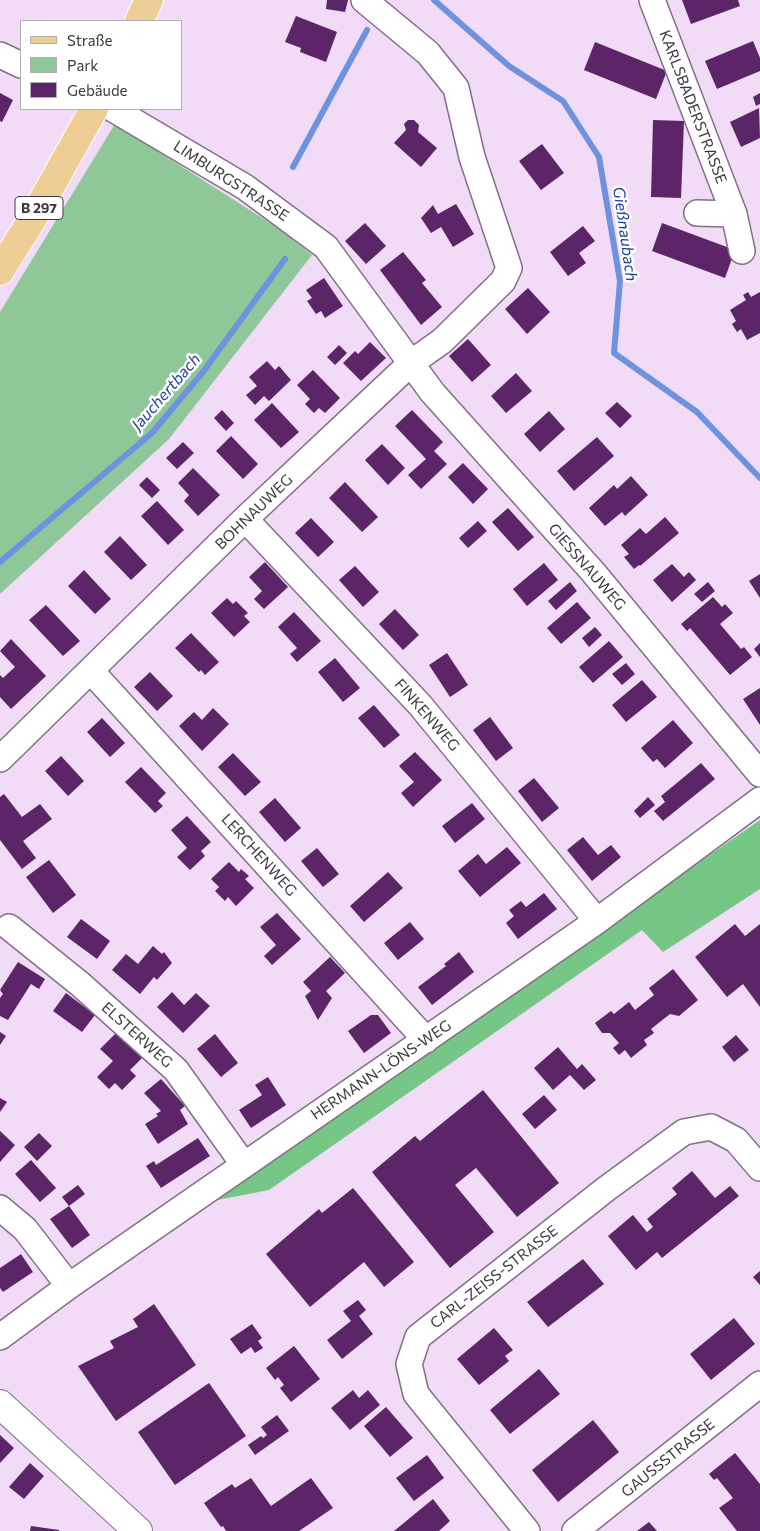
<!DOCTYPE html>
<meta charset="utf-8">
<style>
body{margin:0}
#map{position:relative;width:760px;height:1531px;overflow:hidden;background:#f1dbf7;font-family:Commissioner,sans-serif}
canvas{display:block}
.legend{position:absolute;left:20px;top:20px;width:162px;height:90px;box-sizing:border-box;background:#fff;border:1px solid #b2afb3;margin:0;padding:6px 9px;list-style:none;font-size:15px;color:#3f3641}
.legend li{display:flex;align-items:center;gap:10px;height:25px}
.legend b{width:25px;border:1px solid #b2afb3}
</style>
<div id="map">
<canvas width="760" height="1531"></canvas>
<ul class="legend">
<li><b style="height:6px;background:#eece94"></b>Straße</li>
<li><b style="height:14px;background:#8fc798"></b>Park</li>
<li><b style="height:14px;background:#5b2568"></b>Gebäude</li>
</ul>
</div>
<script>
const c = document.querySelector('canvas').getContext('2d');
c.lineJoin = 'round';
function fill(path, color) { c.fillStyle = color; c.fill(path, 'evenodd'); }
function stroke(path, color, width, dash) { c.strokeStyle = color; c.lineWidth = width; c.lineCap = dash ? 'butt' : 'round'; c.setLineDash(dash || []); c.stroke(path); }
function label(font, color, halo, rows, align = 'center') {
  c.font = font + ' Commissioner,sans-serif'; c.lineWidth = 5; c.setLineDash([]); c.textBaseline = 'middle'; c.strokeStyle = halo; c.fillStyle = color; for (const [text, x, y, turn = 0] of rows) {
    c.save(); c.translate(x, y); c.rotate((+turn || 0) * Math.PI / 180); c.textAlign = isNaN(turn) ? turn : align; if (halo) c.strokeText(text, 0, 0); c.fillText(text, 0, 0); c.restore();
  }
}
fill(new Path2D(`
 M115 124 281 230 312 255 169 439 0 594V312Z`), '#8fc798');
fill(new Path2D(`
 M760 820V889L663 952 642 930 269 1190 212 1201Z`), '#76c685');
stroke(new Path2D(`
 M434 0 509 66 563 101 599 157 620 281 614 353 697 412 760 478
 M293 167 367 30
 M0 562 152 433 203 372 285 259`), '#6f92df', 6);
fill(new Path2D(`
 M327 0H348L345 12 326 9Z
 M682 0H738L740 6 691 24Z
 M296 16 337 32 326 62 300 52 301 48 285 42Z
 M753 41 760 58V71L717 89 705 61Z
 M595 42 667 71 656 99 584 70Z
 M0 93 13 100 2 122 0 121Z
 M760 93V104L756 106 753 97Z
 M759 108 760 138 741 147 730 122Z
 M408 120H414L419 125 418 132 437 148 421 167 394 143 406 130 404 124Z
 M653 120 684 121 681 198 651 197Z
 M542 144 564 173 541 190 519 161Z
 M456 204 474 234 453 247 441 227 431 233 421 218 433 205 438 214Z
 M365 223 386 246 366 264 345 241Z
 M662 223 735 250 725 278 652 251Z
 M583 226 595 241 579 253 586 263 568 276 550 252Z
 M403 252 426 280 422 283 442 307 421 325 380 270Z
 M324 278 343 306 325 318 321 311 316 314 307 301 312 298 306 290Z
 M528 288 550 312 527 334 505 309Z
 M748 292 751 297 760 292V333L747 340 741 329 737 332 732 324 736 321 730 310 746 300 743 295Z
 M468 339 491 365 472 382 449 356Z
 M370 342 386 358 361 381 343 363 355 351 358 354Z
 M339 345 347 353 335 365 327 357Z
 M267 361 275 370 279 366 291 380 269 401 264 396 255 405 246 395 257 386 249 377Z
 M313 370 340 398 325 413 319 408 314 413 305 404 310 399 297 385Z
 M516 373 532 391 506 413 491 396Z
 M617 402 632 416 620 428 605 413Z
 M272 403 299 432 281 448 254 420Z
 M222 410 234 423 226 431 214 418Z
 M412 410 443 442 434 451 447 464 421 489 408 475 426 459 395 426Z
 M549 411 565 429 540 452 524 434Z
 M231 436 258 464 243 479 216 451Z
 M597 437 614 456 574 491 557 471Z
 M183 442 194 453 177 469 166 458Z
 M382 444 405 468 388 485 365 460Z
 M463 463 488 489 473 504 448 477Z
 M193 468 220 495 198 516 184 501 189 495 178 483Z
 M631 476 648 495 625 516 622 512 605 526 589 508 614 485 617 489Z
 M147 477 160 490 152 498 139 485Z
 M345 482 378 517 362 532 329 498Z
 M157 501 184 530 168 545 141 516Z
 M508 508 534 537 518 551 492 522Z
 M665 517 679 533 640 566 639 565 634 569 624 557 629 554 621 545 640 528 646 534Z
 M311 518 334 542 318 557 295 533Z
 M478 521 487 531 468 548 459 538Z
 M120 536 147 565 131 580 104 552Z
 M265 562 288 587 264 609 254 599 262 591 249 577Z
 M544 563 558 580 527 606 513 589Z
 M672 564 684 577 689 572 696 580 672 602 653 580Z
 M355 566 379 592 363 607 339 580Z
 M84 570 111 599 95 614 68 586Z
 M760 574V598L749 581Z
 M570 582 577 591 556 610 548 601Z
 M708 582 715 591 702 602 694 594Z
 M713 597 722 607 725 604 733 613 720 624 741 649 744 647 752 657 730 675 690 628 687 631 681 624Z
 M227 598 233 604 236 601 248 613 244 616 250 622 234 637 211 613Z
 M577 602 591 618 561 644 547 628Z
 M46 605 80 641 63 656 29 620Z
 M395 609 419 635 403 650 379 624Z
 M294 612 321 641 297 662 290 654 297 648 278 627Z
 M595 627 602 635 589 647 582 638Z
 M191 633 219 662 205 675 201 670 199 672 175 648Z
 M11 639 46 676 11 709 0 697V675L3 678 15 667 0 651Z
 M609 641 623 657 593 683 579 667Z
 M760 643V657L754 649Z
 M447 653 468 685 450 697 429 665Z
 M335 658 360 688 343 702 318 672Z
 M626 663 635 674 622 685 612 674Z
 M150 672 173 696 157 711 134 687Z
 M642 680 657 697 626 722 612 705Z
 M760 688V725L743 699Z
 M374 705 400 735 384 748 358 718Z
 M213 708 229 724 202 751 179 726 194 712 202 720Z
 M490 717 513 748 496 761 473 730Z
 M102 718 125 743 110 757 87 732Z
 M673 720 693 743 665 768 657 759 653 762 641 748Z
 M415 752 442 780 413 807 401 793 414 782 399 766Z
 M233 753 261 782 245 796 218 767Z
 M61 756 84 781 68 796 45 771Z
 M701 763 715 779 663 821 654 811 665 802 661 796Z
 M141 767 166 793 158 801 163 806 155 813 125 782Z
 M534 778 559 808 542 822 518 791Z
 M4 794 22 817 40 804 52 819 23 841 36 858 22 869 0 840V797Z
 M648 797 655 805 640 818 634 811Z
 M275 798 301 828 285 842 259 812Z
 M472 803 485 819 455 843 442 826Z
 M187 816 211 842 201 851 205 856 190 870 177 857 187 848 171 830Z
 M583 837 598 855 611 845 621 857 592 881 567 850Z
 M507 847 521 863 480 897 458 871 478 854 486 864Z
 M317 848 339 874 323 887 301 861Z
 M49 860 76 895 53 913 26 877Z
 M229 862 239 872 241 869 249 876 245 879 254 888 236 906 228 897 225 901 215 891 219 887 211 879Z
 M388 872 403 888 364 922 350 906Z
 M544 893 557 909 518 939 506 923 514 916 509 910 521 901 526 907Z
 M277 913 301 939 272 965 264 956 276 945 260 927Z
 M81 919 110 941 97 959 67 937Z
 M410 922 424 939 398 960 384 943Z
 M735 924 745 936 760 924V1007L743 984 727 997 695 957Z
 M153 946 162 954 164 952 172 963 157 980 154 977 140 994 112 970 126 954 138 964Z
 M459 952 474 972 432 1005 418 987 446 966 444 964Z
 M330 957 345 973 326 991 332 998 318 1020 305 996 311 991 303 982Z
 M18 962 45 979 39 989 31 984 8 1020 0 1016V998L3 994 0 990Z
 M673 969 698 1000 679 1016 670 1014 651 1029 654 1033 644 1040 647 1045 631 1058 625 1050 619 1055 613 1048 619 1043 610 1033H602L595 1023 611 1011 614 1014 629 1002 635 1010 654 995 649 988Z
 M172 992 184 1005 196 993 210 1006 183 1033 157 1007Z
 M66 993 95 1015 82 1032 53 1011Z
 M371 1015H378L391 1033 364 1053 348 1031Z
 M0 1032 6 1036 0 1045Z
 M116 1033 142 1058 130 1070 136 1076 122 1090 115 1083 109 1089 97 1077 113 1061 100 1049Z
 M215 1034 238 1063 221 1077 197 1049Z
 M736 1035 749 1050 734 1062 722 1047Z
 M558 1047 577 1069 582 1064 596 1080 584 1090 570 1075 553 1090 534 1068Z
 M268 1077 286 1105 251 1128 239 1110 262 1095 255 1085Z
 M161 1079 185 1106 180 1110 188 1124 158 1144 145 1124 158 1116 156 1114 161 1111 144 1093Z
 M483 1090 559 1183 517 1217 476 1168 455 1185 494 1232 450 1268 372 1172 415 1136 420 1141Z
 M544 1095 557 1110 535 1129 522 1114Z
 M0 1098 7 1102 0 1112Z
 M0 1131 15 1145 0 1162Z
 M39 1133 52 1146 37 1161 24 1147Z
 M198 1138 210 1156 161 1188 146 1166 154 1161 156 1165Z
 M31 1160 56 1188 40 1202 15 1174Z
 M692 1171 715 1198 730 1186 739 1196 662 1258 657 1252 636 1270 608 1236 633 1215 647 1232 653 1227 647 1219 677 1194 672 1188Z
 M78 1185 85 1194 69 1206 62 1197Z
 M353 1188 414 1262 384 1287 364 1262 310 1307 266 1254 319 1209 322 1213Z
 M69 1206 90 1235 72 1248 50 1219Z
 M21 1254 33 1272 3 1292 0 1288V1268Z
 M583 1259 604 1284 548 1327 527 1302Z
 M760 1271V1285L753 1277Z
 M358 1300 366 1310 359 1316 373 1334 342 1359 327 1340 351 1321 343 1311Z
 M154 1304 196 1365 116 1421 78 1366 114 1348 110 1341 138 1327 133 1319Z
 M734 1318 755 1344 711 1380 690 1354Z
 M252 1324 262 1338 258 1341 263 1348 255 1353 251 1347 241 1354 230 1339Z
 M494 1328 513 1350 505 1356 509 1361 479 1385 457 1359Z
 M294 1346 320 1379 291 1402 280 1388 284 1385 278 1377 275 1380 266 1368Z
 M539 1369 560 1394 510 1434 490 1410Z
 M209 1383 246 1436 175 1485 138 1432Z
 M353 1390 359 1398 368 1390 380 1405 350 1430 331 1408Z
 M386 1407 413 1438 390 1457 364 1426Z
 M277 1415 289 1431 255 1455 248 1445 261 1436 263 1438 267 1435 261 1427Z
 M593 1420 619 1452 558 1502 532 1470Z
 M0 1435 14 1448 0 1463Z
 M735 1453 760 1484V1531H737L719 1508 733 1498 717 1478 714 1480 709 1474Z
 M427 1455 444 1478 414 1501 396 1478Z
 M30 1463 44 1476 24 1499 9 1487Z
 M251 1478 271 1506 311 1478 333 1508 299 1531H226L223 1526 221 1527 204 1503 232 1484 235 1488Z
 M433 1499 450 1521 439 1531H394Z
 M649 1522 657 1531H637Z
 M31 1526 59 1530V1531H30Z`), '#5b2568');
const street = new Path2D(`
 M652 0 734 214 742 251
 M0 55 21 65
 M113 109 245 187 326 247 432 392 593 572 760 774
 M697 213 734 214
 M245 519 420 705 597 921
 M91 671 426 1040
 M0 759 245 519 411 363 442 341 503 281 509 268 472 157 456 88 428 53 364 0
 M9 927 80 984 176 1070 244 1165
 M0 1208 25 1229 69 1286
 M0 1337 69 1286 597 921 760 800
 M527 1531 416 1394 409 1364 418 1337 606 1189 684 1132 711 1127 736 1140 760 1168
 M575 1531 760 1384`);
const secondary = new Path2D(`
 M0 1404 138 1531`);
const primary = new Path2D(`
 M139 21 149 0
 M0 271 33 218 94 109`);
stroke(street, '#836f88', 28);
stroke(secondary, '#836f88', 30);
stroke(primary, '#fff', 30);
stroke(street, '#fff', 25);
stroke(secondary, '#fff', 28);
stroke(primary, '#eece94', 28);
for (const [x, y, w] of [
 [39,208,48]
]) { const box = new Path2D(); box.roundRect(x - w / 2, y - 11.5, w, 23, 4); c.fillStyle = '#fff'; c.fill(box); stroke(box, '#3f3641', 1); }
label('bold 14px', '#3f3641', null, [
 ["B 297",39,208]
]);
label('15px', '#3f3641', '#fff', [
 ["KARLSBADERSTRASSE",693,107,69],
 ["LIMBURGSTRASSE",231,181,33],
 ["BOHNAUWEG",254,512,-44],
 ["GIESSNAUWEG",587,567,49],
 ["FINKENWEG",427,715,49],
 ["LERCHENWEG",259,855,48],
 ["ELSTERWEG",137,1035,42],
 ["HERMANN-LÖNS-WEG",381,1070,-34],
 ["CARL-ZEISS-STRASSE",494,1277,-38],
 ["GAUSSSTRASSE",668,1458,-39]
]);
label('italic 16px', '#20429c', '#fff', [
 ["Gießnaubach",625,234,82],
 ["Jauchertbach",166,392,-49]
]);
</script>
